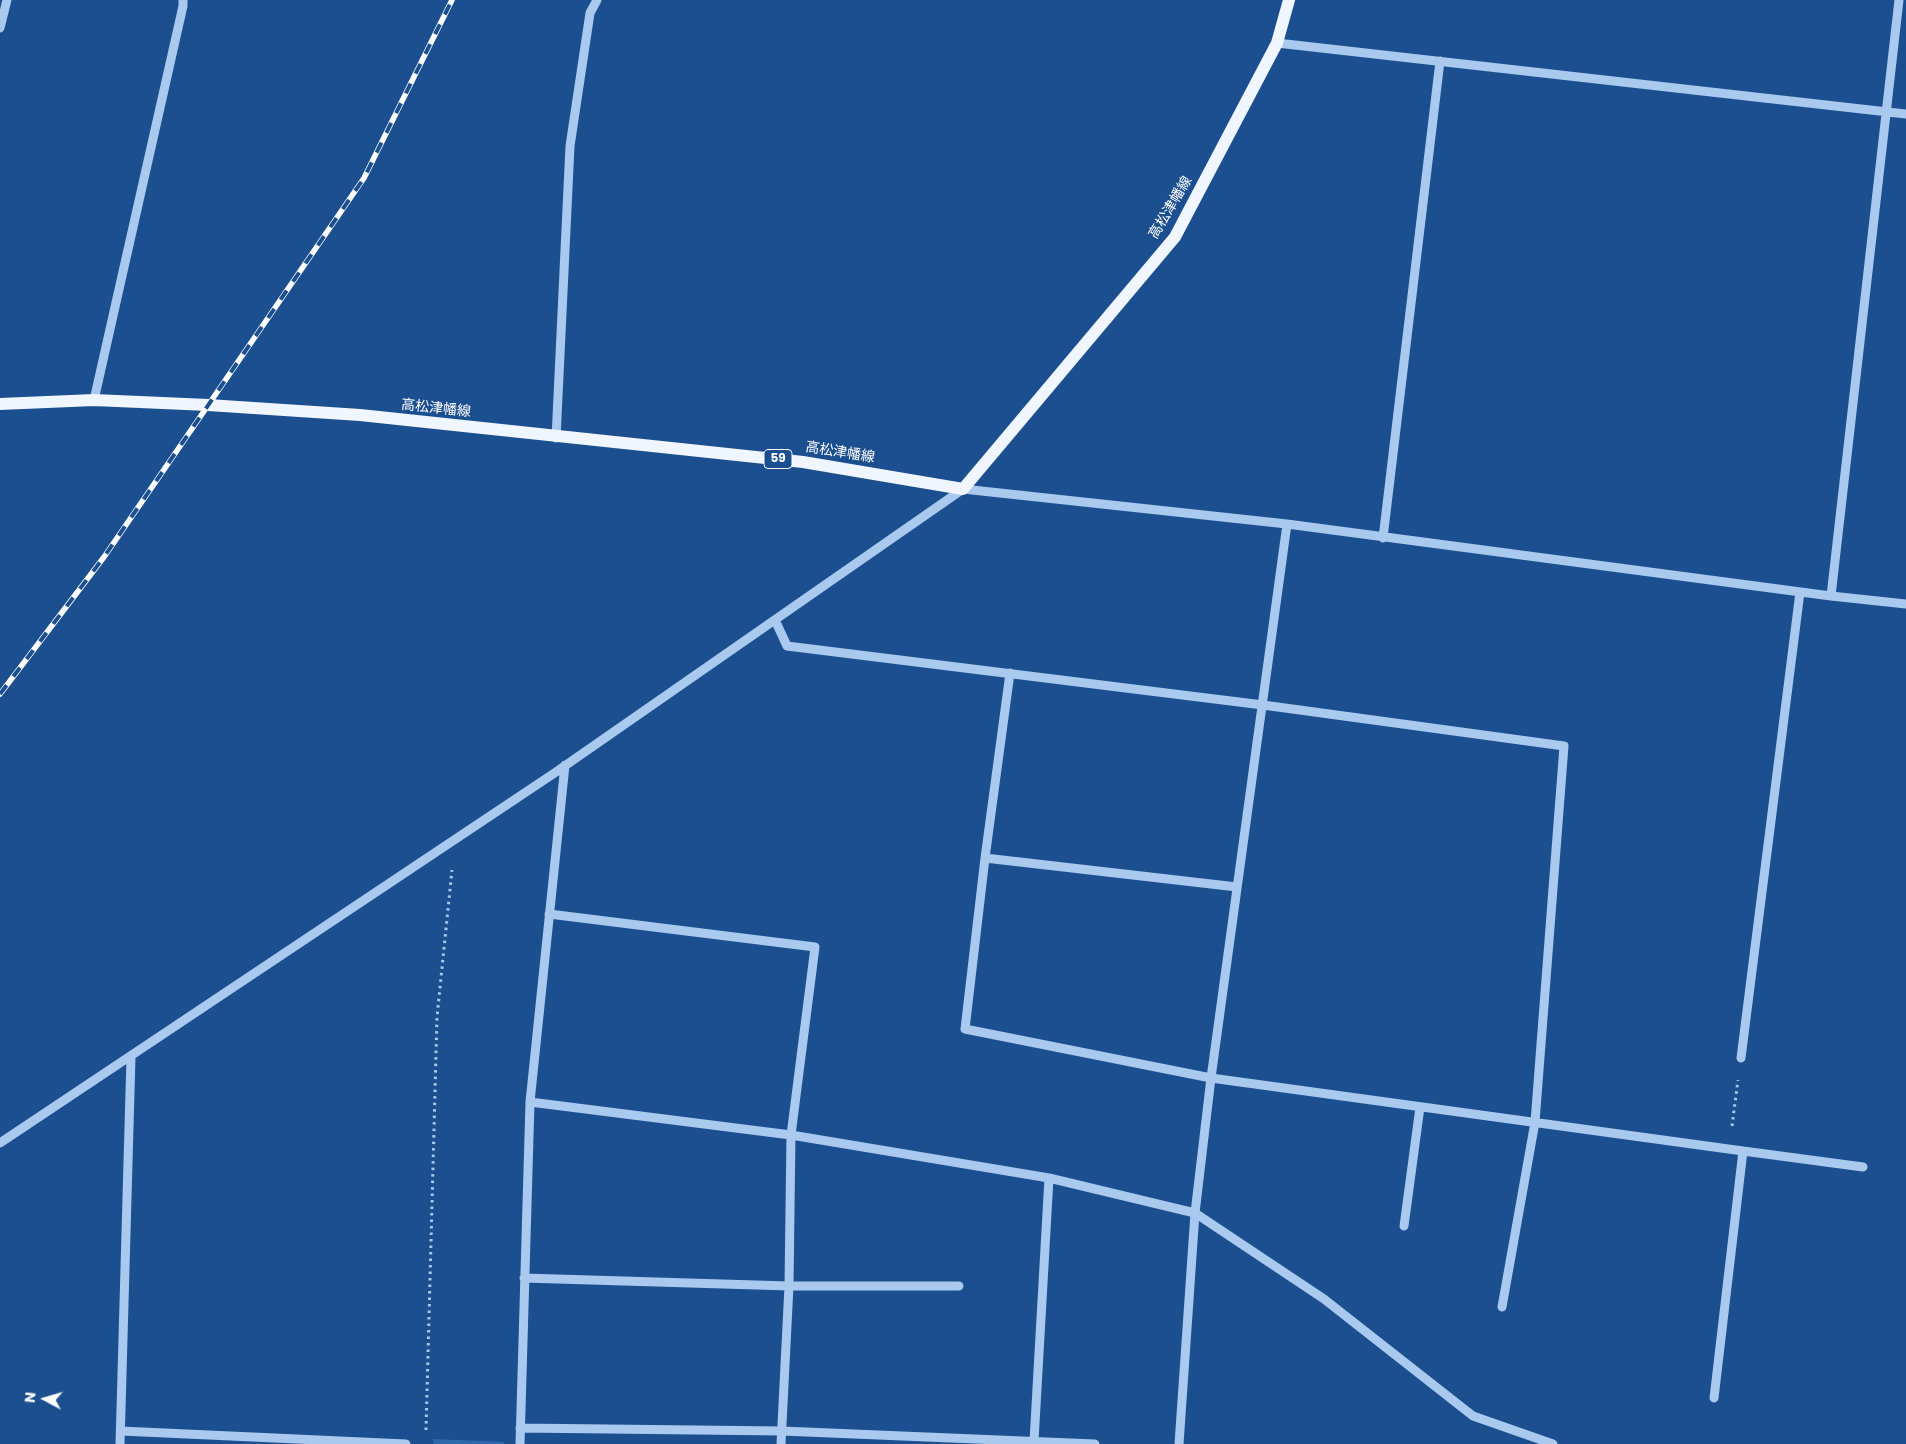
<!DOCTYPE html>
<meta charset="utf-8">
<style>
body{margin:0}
#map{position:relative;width:1906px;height:1444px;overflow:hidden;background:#1b4f8f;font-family:Poppins,sans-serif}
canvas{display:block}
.north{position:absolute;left:20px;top:1374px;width:50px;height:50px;-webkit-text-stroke:4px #1b4f8f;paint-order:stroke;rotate:276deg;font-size:14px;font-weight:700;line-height:20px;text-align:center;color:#fff}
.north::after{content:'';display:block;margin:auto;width:18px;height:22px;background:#fff;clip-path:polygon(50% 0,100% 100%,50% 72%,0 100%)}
</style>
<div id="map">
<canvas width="1906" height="1444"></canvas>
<div class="north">N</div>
</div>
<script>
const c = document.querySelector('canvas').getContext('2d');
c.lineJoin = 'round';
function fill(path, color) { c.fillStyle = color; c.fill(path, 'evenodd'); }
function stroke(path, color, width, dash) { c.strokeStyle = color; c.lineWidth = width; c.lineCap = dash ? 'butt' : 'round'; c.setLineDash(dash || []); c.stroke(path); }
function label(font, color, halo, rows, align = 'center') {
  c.font = font + ' Poppins,"Noto Sans JP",sans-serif'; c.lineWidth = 4; c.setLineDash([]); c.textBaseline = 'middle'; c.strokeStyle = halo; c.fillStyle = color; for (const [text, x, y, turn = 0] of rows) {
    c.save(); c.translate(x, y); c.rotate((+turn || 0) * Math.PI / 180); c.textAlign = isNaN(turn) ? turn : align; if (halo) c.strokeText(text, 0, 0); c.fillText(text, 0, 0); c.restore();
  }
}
fill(new Path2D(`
 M433 1439 504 1442V1444H434Z`), '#2e69ad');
stroke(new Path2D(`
 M1732 1126 1738 1080
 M426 1430 437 1017 452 870`), '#a9c9ee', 3, [2.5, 4]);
stroke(new Path2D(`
 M0 28 7 0
 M1277 43 1906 114
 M94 400 183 6V0
 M556 438 570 146 590 13 597 0
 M1383 538 1440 61
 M1831 596 1899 0
 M775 620 787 646 1263 705 1564 746 1535 1122 1502 1307
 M985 858 1010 673
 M1237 887 985 858 965 1029 1211 1078 1743 1151 1714 1398
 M549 914 815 947 791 1135 789 1286 781 1444
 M1741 1058 1800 592
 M530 1102 791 1135 1049 1178 1195 1213 1324 1299 1473 1416 1553 1444
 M0 1143 556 772 963 489 1287 524 1831 596 1906 604
 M1743 1151 1863 1167
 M1404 1226 1420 1107
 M524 1278 789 1286H959
 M520 1428 782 1431 1095 1444
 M121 1431 406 1444
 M1034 1441 1049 1178
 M120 1444 131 1057
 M520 1444 530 1102 565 765
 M1179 1444 1195 1213 1211 1078 1287 524`), '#a9c9ee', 9);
stroke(new Path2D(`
 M0 404 94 400 208 405 360 415 803 462 963 489 1175 237 1277 43 1289 0`), '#f0f6ff', 12);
const rail = new Path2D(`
 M0 694 104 557 364 178 452 0`);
stroke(rail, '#fff', 5.5);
stroke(rail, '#1b4f8f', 4, [11]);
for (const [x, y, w] of [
 [778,459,28]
]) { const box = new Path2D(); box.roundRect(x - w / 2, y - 9.5, w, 19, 4); c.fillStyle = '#1b4f8f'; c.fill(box); stroke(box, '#fff', 1); }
label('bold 12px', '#fff', null, [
 ["59",778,459]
]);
label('14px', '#fff', '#1b4f8f', [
 ["高松津幡線",1171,208,-59],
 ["高松津幡線",436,409,6],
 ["高松津幡線",840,453,9]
]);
</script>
